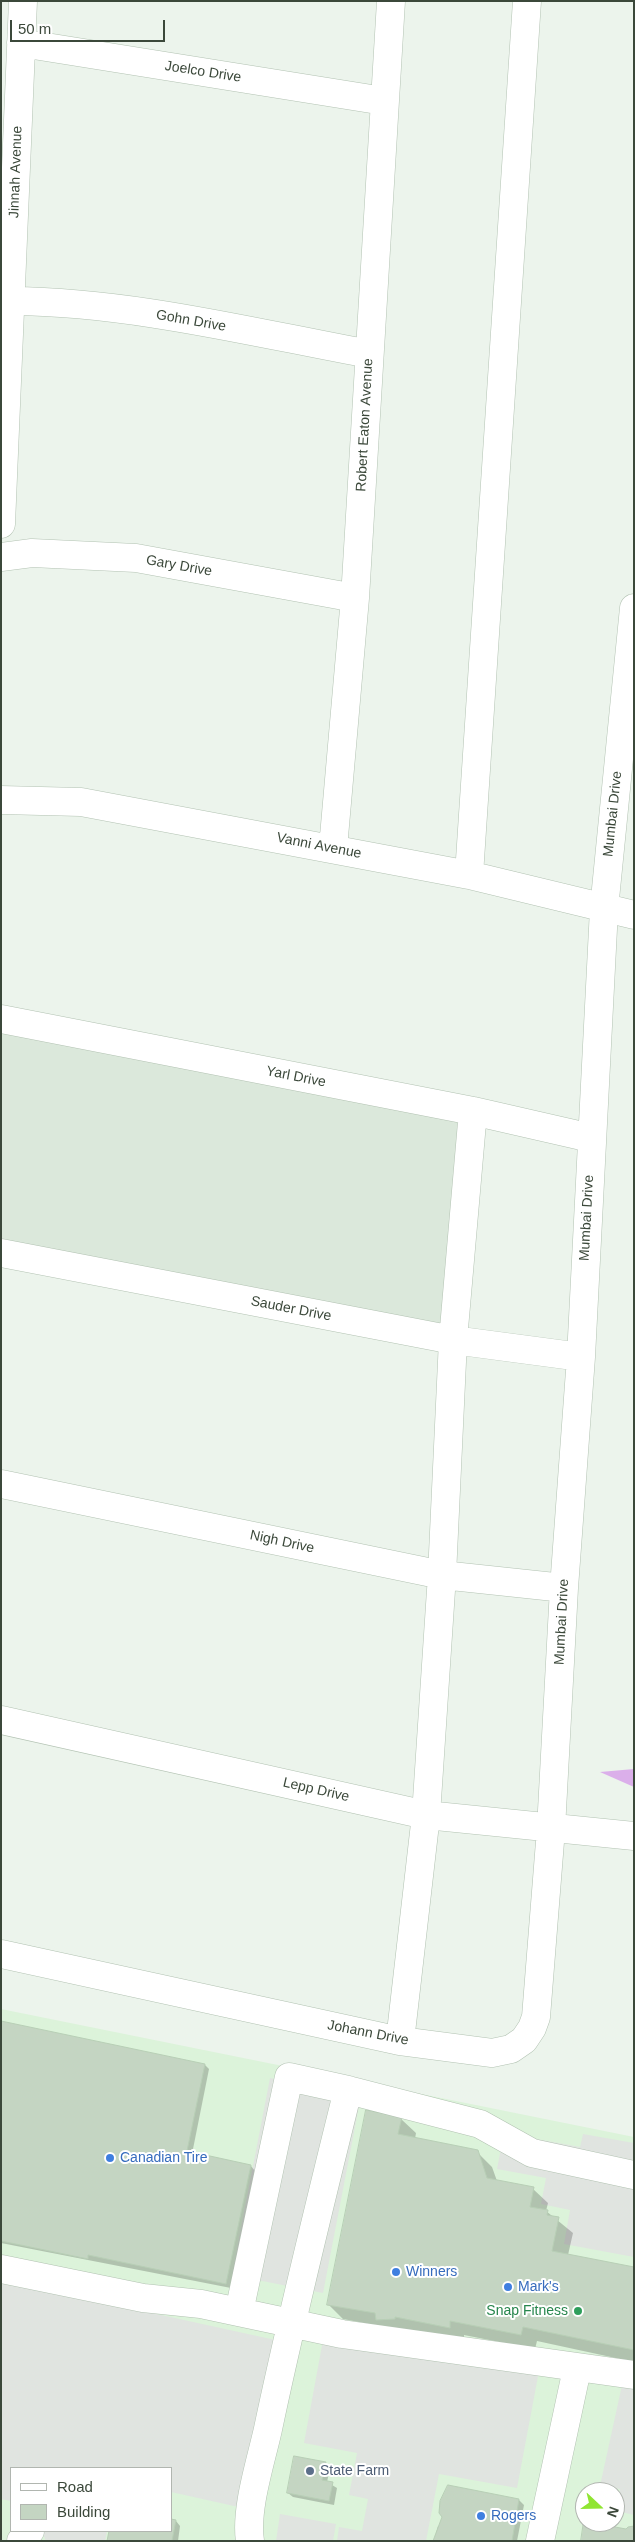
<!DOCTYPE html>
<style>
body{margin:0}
#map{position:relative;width:635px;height:2542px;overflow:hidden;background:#ecf4ec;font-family:Arial,sans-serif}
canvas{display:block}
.frame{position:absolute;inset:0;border:2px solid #3b483a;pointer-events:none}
.legend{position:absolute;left:10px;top:2467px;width:162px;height:65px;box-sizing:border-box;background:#fff;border:1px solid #b1b6b0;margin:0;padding:6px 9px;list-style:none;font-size:15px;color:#3b483a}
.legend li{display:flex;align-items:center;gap:10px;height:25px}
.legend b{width:25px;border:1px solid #b1b6b0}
.north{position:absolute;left:575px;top:2482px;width:50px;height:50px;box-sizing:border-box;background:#fff;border:1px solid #b1b6b0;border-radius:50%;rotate:111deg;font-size:14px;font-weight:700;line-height:20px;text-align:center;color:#3b483a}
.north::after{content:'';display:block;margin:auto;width:18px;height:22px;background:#90e532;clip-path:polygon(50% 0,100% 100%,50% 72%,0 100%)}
.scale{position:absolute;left:10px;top:20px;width:155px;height:22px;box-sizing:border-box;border:2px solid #3b483a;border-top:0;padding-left:6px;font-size:15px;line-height:18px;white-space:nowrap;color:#3b483a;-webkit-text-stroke:4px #fff;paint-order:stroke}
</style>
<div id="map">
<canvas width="635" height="2542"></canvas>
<div class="frame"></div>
<ul class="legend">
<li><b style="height:6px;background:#fff"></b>Road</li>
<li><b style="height:14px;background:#c4d5c2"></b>Building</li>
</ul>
<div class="north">N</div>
<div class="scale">50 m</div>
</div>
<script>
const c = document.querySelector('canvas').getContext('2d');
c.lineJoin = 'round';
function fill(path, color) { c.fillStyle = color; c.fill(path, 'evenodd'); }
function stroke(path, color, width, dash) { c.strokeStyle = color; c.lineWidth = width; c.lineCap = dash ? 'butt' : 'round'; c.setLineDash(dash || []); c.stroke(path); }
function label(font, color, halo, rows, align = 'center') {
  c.font = font + ' Arial,sans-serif'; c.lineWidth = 4; c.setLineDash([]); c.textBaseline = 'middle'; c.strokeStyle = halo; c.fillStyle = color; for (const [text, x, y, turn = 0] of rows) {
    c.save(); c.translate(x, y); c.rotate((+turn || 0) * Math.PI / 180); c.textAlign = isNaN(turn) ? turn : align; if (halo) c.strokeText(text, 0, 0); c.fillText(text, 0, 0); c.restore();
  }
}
fill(new Path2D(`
 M1 1019 473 1111 453 1340 1 1253Z`), '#dbe8db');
fill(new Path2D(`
 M1 2009 634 2137V2541H1ZM11 2468H171V2531H11ZM585 2492H615V2522H585Z`), '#dcf3da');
fill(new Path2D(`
 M270 2078 361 2096 323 2293 232 2275Z
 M504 2133 580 2147 583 2134 634 2143V2257L564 2244 570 2210 541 2204 546 2178 497 2169Z
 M1 2280 280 2341 243 2508 171 2492V2468H11V2501L1 2499Z
 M323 2340 447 2363 449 2355 539 2371 517 2488 439 2474 426 2541H337L339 2527 362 2531 368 2499 349 2495 357 2453 304 2443Z
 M622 2385 634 2388V2515L617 2511 620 2489 600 2486Z
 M280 2514 336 2524 333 2541H276Z
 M42 2531H107L105 2541H46Z`), '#e0e4e0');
fill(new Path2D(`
 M634 1769V1787L600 1772Z`), '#dbafea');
fill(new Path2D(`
 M1 2022 205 2065 209 2069 192 2154 251 2166 255 2171 231 2288 1 2243Z
 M401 2119 416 2133 415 2139 477 2152 492 2167 497 2181 533 2189 548 2203 546 2211 573 2233 568 2255 634 2269V2362L537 2341 535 2349 464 2335V2342L343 2319 328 2304Z
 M325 2463 330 2468 327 2482 337 2488 334 2505 293 2497 288 2493Z
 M448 2487 519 2500 524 2505 517 2541H434L438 2526 441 2527Z
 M176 2521 180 2526 178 2541H108L110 2531H171Z`), '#0003');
const building = new Path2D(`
 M1 2021 205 2064 187 2151 251 2165 226 2284 88 2255V2259L1 2241Z
 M366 2110 402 2117 398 2134 478 2150 487 2178 534 2187 530 2207 548 2210 547 2215 559 2217 552 2251 634 2267V2350L523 2327 521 2335 450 2321V2328L395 2317V2319L376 2320 375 2313 327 2305Z
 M294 2456 326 2462 322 2480 333 2482 329 2501 287 2493Z
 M448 2485 519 2499 512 2541H433L442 2517 439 2513 440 2501Z
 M171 2519 176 2520 172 2541H107L109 2531H171Z
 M584 2521 611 2522 615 2527 626 2529 628 2527 634 2526V2541H581Z`);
fill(building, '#c4d5c2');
stroke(building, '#b8cfb6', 1);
const minor = new Path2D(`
 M21 43 384 101
 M11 301C131 302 251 332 369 354
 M1 524 23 1
 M1 557 32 553 136 558 355 598
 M1 800 81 802 469 875 634 915
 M333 848 355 598 391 1
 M469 875 527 1
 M1 1019 473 1111 591 1138
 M1 1253 453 1340 581 1357
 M1 1484 442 1575 564 1588
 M1 1720 426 1815 634 1836
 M1 1954 400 2041 492 2053 511 2049 524 2040 532 2028 536 2017 551 1829 564 1588 581 1357 604 909 634 608
 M400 2041 426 1815 442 1575 453 1340 473 1111
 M348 2090 480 2124 532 2153 634 2175
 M1 2269 143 2298 201 2304 342 2334 634 2375
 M239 2312 289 2077 348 2090C320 2203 292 2315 268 2429 261 2461 245 2509 250 2541
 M21 2541 30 2531
 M540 2541 577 2369`);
stroke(minor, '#b2c2b2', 29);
stroke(minor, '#fff', 28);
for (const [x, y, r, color] of [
 [110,2158,5,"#3f7fe0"],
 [396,2272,5,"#3f7fe0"],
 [508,2287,5,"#3f7fe0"],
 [578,2311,5,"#2e9e5b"],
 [310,2471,5,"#5c6f8a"],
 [481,2516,5,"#3f7fe0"]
]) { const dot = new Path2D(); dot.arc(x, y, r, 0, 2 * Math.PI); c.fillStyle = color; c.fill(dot); stroke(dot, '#fff', 2); }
label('14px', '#3b483a', '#fff', [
 ["Joelco Drive",203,72,9],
 ["Jinnah Avenue",16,172,-88],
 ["Gohn Drive",191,321,10],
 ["Robert Eaton Avenue",365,425,-87],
 ["Gary Drive",179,566,10],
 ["Mumbai Drive",613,814,-84],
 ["Vanni Avenue",319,846,11],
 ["Yarl Drive",296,1077,11],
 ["Mumbai Drive",587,1218,-87],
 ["Sauder Drive",291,1309,11],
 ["Nigh Drive",282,1542,12],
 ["Mumbai Drive",562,1622,-87],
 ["Lepp Drive",316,1790,13],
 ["Johann Drive",368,2033,11]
]);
label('14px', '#366cbe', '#fff', [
 ["Canadian Tire",120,2158],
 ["Winners",406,2272],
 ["Mark's",518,2287],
 ["Rogers",491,2516]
], 'left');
label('14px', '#27864d', '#fff', [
 ["Snap Fitness",568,2311]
], 'right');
label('14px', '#4e5e75', '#fff', [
 ["State Farm",320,2471]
], 'left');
</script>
